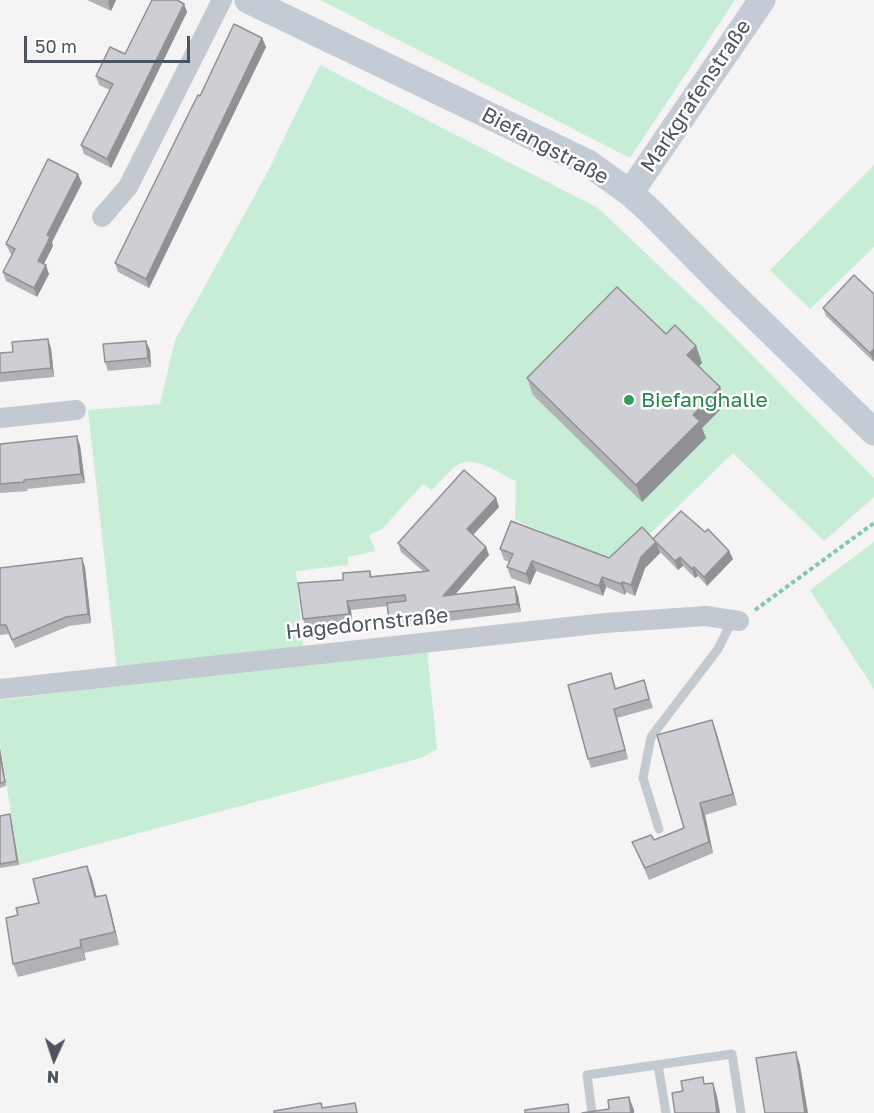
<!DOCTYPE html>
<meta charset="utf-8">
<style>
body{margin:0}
#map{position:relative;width:874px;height:1113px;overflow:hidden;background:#f5f3f3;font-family:"Golos Text",sans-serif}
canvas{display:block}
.north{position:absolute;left:24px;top:1029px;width:60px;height:60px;-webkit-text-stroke:4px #fff;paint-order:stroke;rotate:183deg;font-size:16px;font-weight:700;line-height:24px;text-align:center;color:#4c555f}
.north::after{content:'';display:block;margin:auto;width:21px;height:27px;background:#4c555f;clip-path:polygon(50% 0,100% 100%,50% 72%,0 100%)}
.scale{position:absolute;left:24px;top:36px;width:166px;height:27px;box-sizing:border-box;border:3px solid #4c555f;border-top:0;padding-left:8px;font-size:18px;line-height:21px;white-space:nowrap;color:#4c555f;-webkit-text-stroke:4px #fff;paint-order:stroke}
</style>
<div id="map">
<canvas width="874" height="1113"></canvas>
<div class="north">N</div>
<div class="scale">50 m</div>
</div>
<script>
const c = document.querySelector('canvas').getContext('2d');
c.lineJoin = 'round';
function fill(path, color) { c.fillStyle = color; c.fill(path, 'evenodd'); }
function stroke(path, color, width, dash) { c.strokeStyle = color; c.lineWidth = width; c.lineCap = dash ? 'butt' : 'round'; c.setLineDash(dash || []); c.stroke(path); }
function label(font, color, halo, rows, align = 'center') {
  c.font = font + ' "Golos Text",sans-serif'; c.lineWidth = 5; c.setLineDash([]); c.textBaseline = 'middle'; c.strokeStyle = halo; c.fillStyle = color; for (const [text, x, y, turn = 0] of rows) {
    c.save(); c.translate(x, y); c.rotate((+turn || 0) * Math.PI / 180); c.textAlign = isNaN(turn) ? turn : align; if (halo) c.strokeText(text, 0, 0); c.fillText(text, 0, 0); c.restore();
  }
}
fill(new Path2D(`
 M320 0H735L630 158Z
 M320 65 598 208 726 329 874 478V497L824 541 733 453 619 564 515 520 516 481C501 474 475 455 459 464 449 470 440 482 432 490L423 484 382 529 369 535 376 551 348 557V565L296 571 303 646 117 671 88 410 160 404 175 340 265 177Z
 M874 165V247L810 309 770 270Z
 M874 542V689L810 590Z
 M427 649 437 749 421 758 19 865 0 743V700Z`), '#c7edd7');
stroke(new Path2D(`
 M755 610 874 523`), '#81c9a8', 4, [4.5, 3]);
stroke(new Path2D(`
 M659 829 643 778 651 737 718 649 733 619
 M658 1065 666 1113
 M592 1113 587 1075 732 1054 741 1113`), '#c2c9d0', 9);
stroke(new Path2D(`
 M102 217 128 187 222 0
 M0 418 76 410
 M0 689 605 623 706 616 739 621`), '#c2c9d0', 20);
stroke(new Path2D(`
 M248 0 588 163 630 193 649 210 722 284 874 432
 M630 193 762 0`), '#c3cbd4', 27);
fill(new Path2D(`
 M87 0H116L111 11Z
 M184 4 187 12 111 168 84 154 81 145 110 90 99 85 96 76 125 54Z
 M262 38 266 47 149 288 118 272 115 263 200 96Z
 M82 183 52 242 53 246 44 264 49 274 37 297 6 281 3 272 12 255 10 253 6 244Z
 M874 294V362L826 316 823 308Z
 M666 334 696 346 702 363 698 367 726 404 702 428 706 438 642 502 533 395 527 378Z
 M51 348 54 377 0 382V353Z
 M150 350 151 367 108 371 105 362Z
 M0 444 80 445 85 483 27 489 28 491 0 493Z
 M496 498 499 507 473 535 486 547 489 555 455 595H518L521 612 392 628 389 619 388 606 351 610 352 622 306 627 303 619 370 571 372 576 423 571 401 552 398 543Z
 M705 532 729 551 733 559 707 586 698 576 695 578 683 566 678 570 659 551 660 553 645 568 635 596 626 592 625 595 606 587 603 596 536 571 530 585 511 578 507 567 510 562 504 560 500 549 609 558 653 539Z
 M85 567 91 623 69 626 15 648 9 634 0 635V568Z
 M611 673 616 688 644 680 653 708 617 718 628 759 591 768 588 759Z
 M716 731 737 805 705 815 713 853 649 880 637 853 632 842 654 840 684 828Z
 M0 748 6 786 0 788Z
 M0 816 11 818 19 865 0 868Z
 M87 866 92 879 97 897 110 908 119 945 84 953 86 960 18 977 13 964 18 915 39 903Z`), '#b0b2b6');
fill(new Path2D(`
 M109 0H116L111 11 108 3Z
 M184 4 187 12 111 168 107 159Z
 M262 38 266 47 149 288 146 279Z
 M78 174 82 183 52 242 53 246 41 269 38 261 47 235Z
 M46 265 49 274 37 297 34 288Z
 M48 339 51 348 54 377 51 368Z
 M146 341 150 350 151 367 148 358Z
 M696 346 702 363 693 372 687 355Z
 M874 349V362L870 353Z
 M720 387 726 404 702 428 706 438 642 502 636 485 693 415Z
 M77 436 80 445 85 483 81 474Z
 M496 498 499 507 470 538 467 529Z
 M656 542 660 553 645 568 635 596 631 585 641 557Z
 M486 547 489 555 446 605 443 596Z
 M729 551 733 559 707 586 704 577Z
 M680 557 683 566 678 570 675 561Z
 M82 558 85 567 91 623 88 614Z
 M532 561 536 571 530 585 526 574Z
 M694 567 698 576 695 578 692 569Z
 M602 577 606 587 603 596 599 586Z
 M622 582 626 592 625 595 621 584Z
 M515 587 518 595 521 612 517 604Z
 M347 601 351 610 352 622 349 614Z
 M614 709 617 718 628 759 625 750Z
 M712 720 716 731 737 805 733 794Z
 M0 748 6 786 5 782 0 753Z
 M700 803 705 815 713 853 709 842Z
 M10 814 11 818 19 865 17 861Z
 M87 866 92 879 100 910 95 897Z
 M106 895 110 908 119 945 115 932Z
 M80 940 84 953 86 960 81 947Z
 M796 1052 800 1065 808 1113H805Z
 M713 1083 717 1096 720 1113H717Z
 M629 1097 634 1110V1113H631Z`), '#909194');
const building = new Path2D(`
 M152 0H177L184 4 107 159 81 145 113 84 96 76 110 47 125 54Z
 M234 24 262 38 146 279 115 263 186 119 198 95 200 96Z
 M48 159 78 174 47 235 50 237 38 261 46 265 34 288 3 272 15 249 6 244Z
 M854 275 874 294V349L870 353 823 308Z
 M617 287 666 334 675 325 696 346 687 355 720 387 693 415 700 421 636 485 527 378Z
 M48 339 51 368 0 373V353L13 352 12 342Z
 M146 341 148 358 105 362 103 344Z
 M77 436 81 474 24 480V482L0 484V444Z
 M464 470 496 498 467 529 486 547 443 596 515 587 517 604 389 619 387 603 406 601 405 595 347 601 349 614 303 619 298 583 343 580V573L370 571V577L429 571 398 543Z
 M681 511 705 532 708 529 729 551 704 577 694 567 692 569 680 557 675 561 653 539Z
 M511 521 609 558 642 527 656 542 641 557 631 585 622 582 621 584 602 577 599 586 532 561 526 574 507 567 513 554 500 549Z
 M82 558 88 614 66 617 12 640 6 625H0V568Z
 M611 673 615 689 644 680 649 699 614 709 625 750 588 759 568 685Z
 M712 720 733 794 700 803 709 842 645 868 632 842 651 835 654 840 684 828 657 735Z
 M0 753 5 782 0 783Z
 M10 814 17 861 0 864V816Z
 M87 866 95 897 106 895 115 932 80 940 81 947 13 964 6 918 18 915 16 908 39 903 33 879Z
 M796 1052 805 1113H765L756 1058Z
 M703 1077 704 1084 713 1083 717 1113H675L672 1093 683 1091 681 1081Z
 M629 1097 631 1113H582L609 1109 608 1100Z
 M321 1103 322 1108 355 1103 357 1113H274V1111Z
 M568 1104 569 1113H525V1110Z`);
fill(building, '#cdcfd4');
stroke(building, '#909194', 1.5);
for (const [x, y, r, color] of [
 [629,400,6,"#2e9e5b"]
]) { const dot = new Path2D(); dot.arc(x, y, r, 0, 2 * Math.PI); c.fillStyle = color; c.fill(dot); stroke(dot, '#fff', 2); }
label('21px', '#4c555f', '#fff', [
 ["Markgrafenstraße",696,96,-56],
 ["Biefangstraße",545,146,28],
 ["Hagedornstraße",367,624,-6]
]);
label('21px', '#27864d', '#fff', [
 ["Biefanghalle",641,400]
], 'left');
</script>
